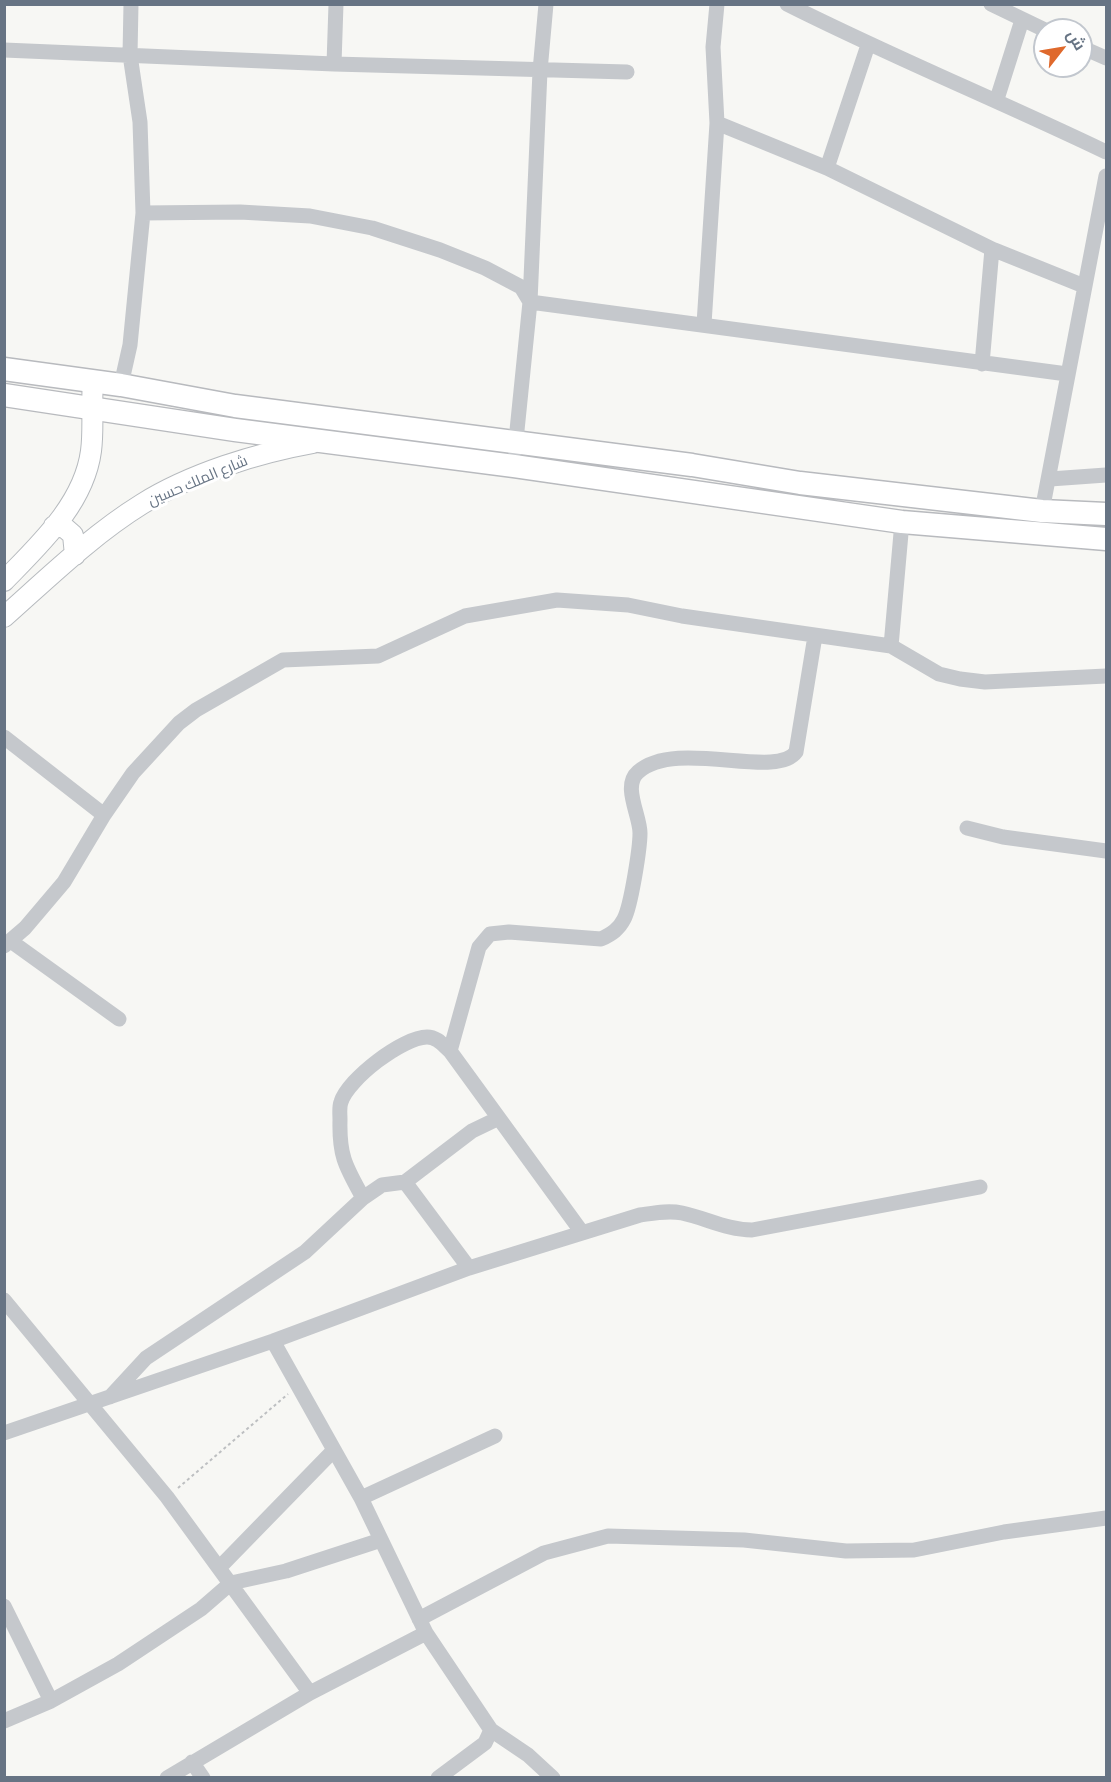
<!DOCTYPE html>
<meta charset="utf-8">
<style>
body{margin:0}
#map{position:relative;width:1111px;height:1782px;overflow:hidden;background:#f7f7f4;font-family:"PT Sans Narrow",Cairo,sans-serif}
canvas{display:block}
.frame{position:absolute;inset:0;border:6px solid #677484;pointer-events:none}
.north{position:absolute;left:1033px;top:18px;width:60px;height:60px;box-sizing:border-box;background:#fff;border:2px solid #c2c7ce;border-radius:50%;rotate:59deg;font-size:16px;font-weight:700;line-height:24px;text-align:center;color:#677484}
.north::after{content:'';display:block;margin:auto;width:21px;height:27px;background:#df692c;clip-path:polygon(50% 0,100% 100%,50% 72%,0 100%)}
</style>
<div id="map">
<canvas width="1111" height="1782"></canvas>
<div class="frame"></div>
<div class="north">ش</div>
</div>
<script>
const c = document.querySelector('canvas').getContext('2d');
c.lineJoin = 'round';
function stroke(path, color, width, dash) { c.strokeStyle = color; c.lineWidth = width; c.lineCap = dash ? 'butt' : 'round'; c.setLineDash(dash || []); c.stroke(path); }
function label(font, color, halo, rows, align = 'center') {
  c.font = font + ' "PT Sans Narrow",Cairo,sans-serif'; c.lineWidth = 6; c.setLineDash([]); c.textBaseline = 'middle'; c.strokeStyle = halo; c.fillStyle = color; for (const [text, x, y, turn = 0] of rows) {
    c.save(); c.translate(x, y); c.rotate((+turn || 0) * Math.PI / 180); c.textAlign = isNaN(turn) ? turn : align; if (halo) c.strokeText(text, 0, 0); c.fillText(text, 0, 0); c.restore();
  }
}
const major = new Path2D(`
 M54 526 65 528 73 535 75 555
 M4 581C39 545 84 504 91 451 94 429 91 405 93 382
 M4 617C48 578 92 535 142 504 190 474 257 453 313 443`);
const highway = new Path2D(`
 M4 369 121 385 235 406 692 465 800 483 1042 511 1106 514
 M4 395 235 430 514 466 902 522 1106 539`);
stroke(major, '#b6babe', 22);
stroke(highway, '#b8babe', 25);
stroke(new Path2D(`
 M178 1488 288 1394`), '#bdbfc1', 2, [3, 3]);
stroke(new Path2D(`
 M787 4C892 57 1000 101 1106 152
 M991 4 1045 30
 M1081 47 1106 58
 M4 50 334 64 627 72
 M334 64 336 4
 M997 99 1022 20
 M717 123 827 168 992 249 1084 286
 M827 168 868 45
 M143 213 240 212 310 216 372 228 440 250 485 268 521 287 530 302 1067 374
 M704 324 717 123 713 47 717 4
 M982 364 992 249
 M121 385 130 345 143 213 140 122 130 55 131 4
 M515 450 530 302 540 71 546 4
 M1050 479 1106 475
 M1042 511 1106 176
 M891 646 902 522
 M4 737 104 815
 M967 828 1003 837 1106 851
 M12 942 119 1019
 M4 946 25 928 64 882 104 815 133 773 179 723 196 710 283 660 378 656 465 616 557 600 628 605 682 616 891 646 939 674 960 679 985 682 1106 676
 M450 1051 479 947 490 934 509 932 601 939C612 934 619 929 624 919 631 906 640 848 640 833 640 815 622 786 638 772 676 738 776 780 796 752L815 636
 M405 1182 469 1268
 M363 1198C346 1167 339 1157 340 1120 340 1114 339 1107 341 1102 348 1079 403 1037 427 1037 437 1037 443 1045 450 1051L581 1231
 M4 1300 167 1497 310 1693
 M273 1341 361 1498 426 1633 491 1730 528 1755 553 1778
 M110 1397 146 1358 305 1252 363 1198 382 1185 405 1182 472 1131 499 1118
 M4 1433 273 1341 469 1268 640 1215C654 1213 668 1210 682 1213 706 1218 727 1230 752 1230L980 1187
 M361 1498 495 1436
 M219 1568 334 1450
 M4 1606 51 1701
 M419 1619 544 1553 608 1536 744 1540 846 1551 914 1550 1004 1532 1106 1518
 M4 1721 51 1701 118 1664 201 1609 231 1583 286 1571 381 1540
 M192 1762 203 1778
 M167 1778 310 1693 426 1633
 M438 1778 485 1743 491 1730`), '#c5c8cc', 15);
stroke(major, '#fff', 20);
stroke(highway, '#fff', 22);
label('15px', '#677484', '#fff', [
 ["شارع الملك حسين",198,481,-23]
]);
</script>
